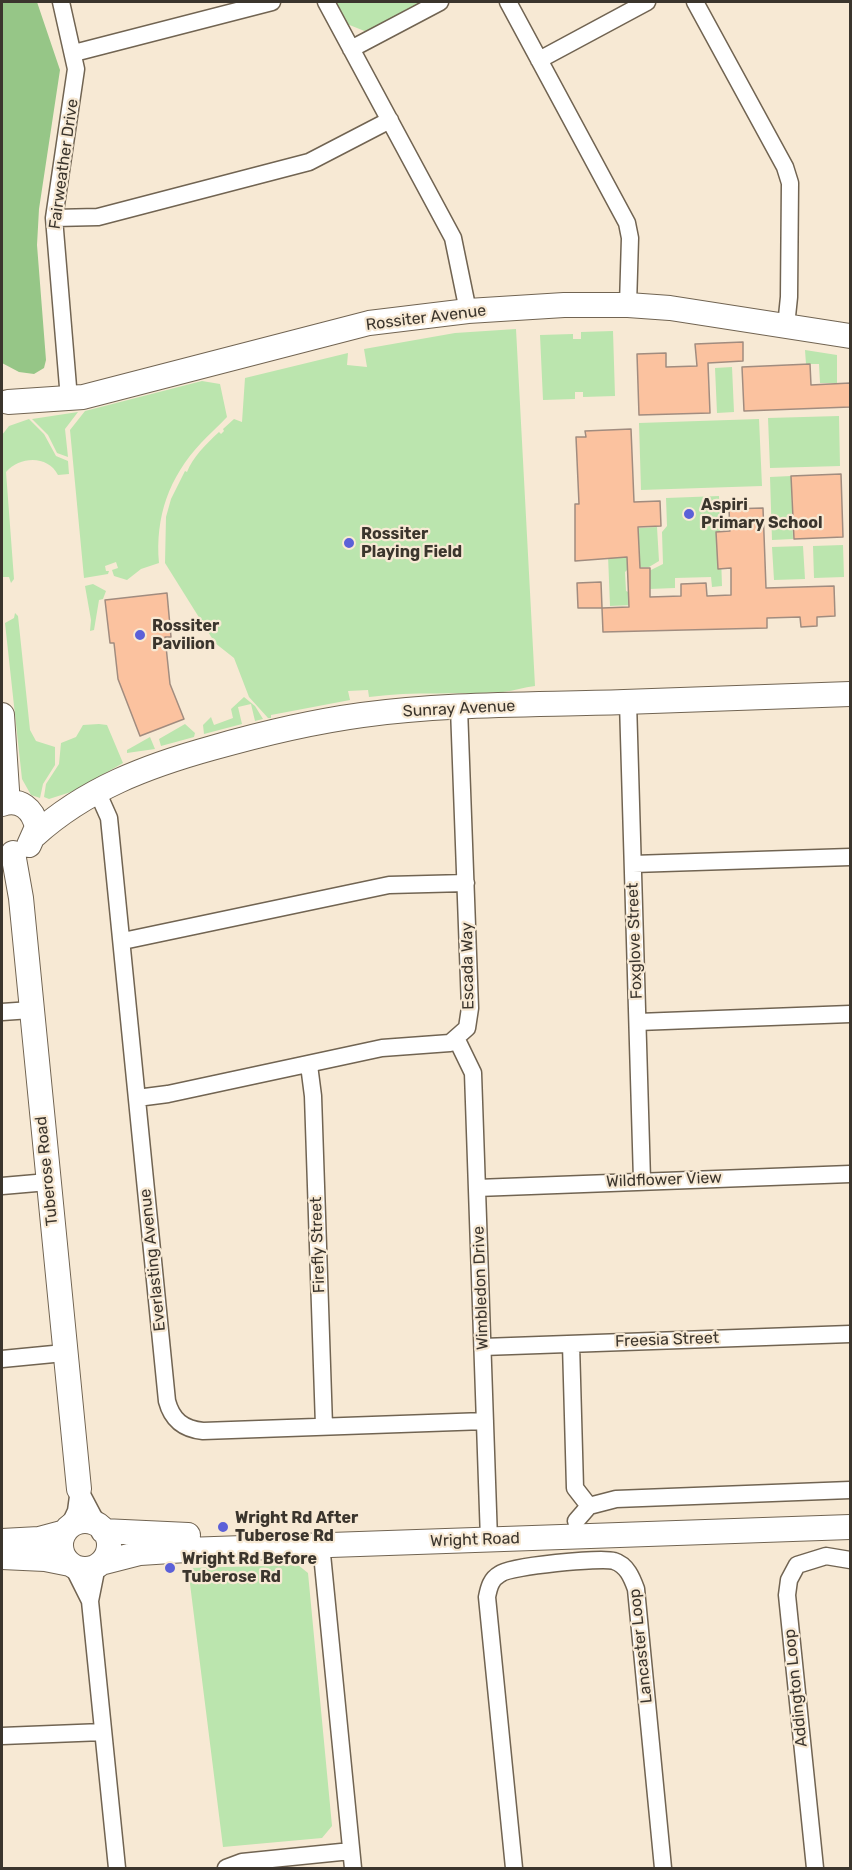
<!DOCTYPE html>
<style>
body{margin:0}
#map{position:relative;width:852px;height:1870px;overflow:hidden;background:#f7e9d4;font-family:Rubik,sans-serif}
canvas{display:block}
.frame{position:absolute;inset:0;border:3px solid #3b352d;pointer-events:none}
</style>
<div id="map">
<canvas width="852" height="1870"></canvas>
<div class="frame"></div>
</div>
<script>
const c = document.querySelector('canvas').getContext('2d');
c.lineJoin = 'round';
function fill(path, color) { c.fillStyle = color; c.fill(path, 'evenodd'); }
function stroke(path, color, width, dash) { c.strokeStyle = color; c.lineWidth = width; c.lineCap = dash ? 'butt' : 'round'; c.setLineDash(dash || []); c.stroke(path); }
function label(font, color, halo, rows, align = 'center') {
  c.font = font + ' Rubik,sans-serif'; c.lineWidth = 4.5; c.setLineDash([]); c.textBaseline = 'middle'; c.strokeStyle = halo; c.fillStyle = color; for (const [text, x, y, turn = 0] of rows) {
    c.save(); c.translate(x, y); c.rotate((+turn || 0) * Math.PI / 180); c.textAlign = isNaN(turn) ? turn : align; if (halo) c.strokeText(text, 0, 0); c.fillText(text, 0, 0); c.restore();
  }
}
fill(new Path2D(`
 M334 2H428L367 32 347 24Z
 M516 329 535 686C524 687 514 691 503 692 457 695 415 691 369 697L368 690 348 691 350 700 271 715V718H268L249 697 234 658 215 643 165 563 166 517 171 499 185 471 187 472C193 457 205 445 219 432L221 434 224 431 223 429 234 419 242 422 245 378 348 353 347 365 367 367 364 349 455 333Z
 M613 331 615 396 583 397V392H575V399L543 400 540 335 573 334V339H581V332Z
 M805 350 837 355V383H820L819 364H806Z
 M732 367 734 412 717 413 715 368Z
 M202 381 220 384 227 417C219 426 209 434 201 443 169 477 155 517 159 563L141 569 127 580 114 576 112 570 118 568 116 562 105 566 106 571H109L108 574 84 578 70 430 85 411Z
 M78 412 65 429 68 457 57 453 48 435 32 419Z
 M839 416 840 466 770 468 768 418Z
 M29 419 44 434 56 456 68 461 69 474 58 475C48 455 20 456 6 472L14 579 11 583 9 577H2V435L9 426Z
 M759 419 762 486 641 490 639 423Z
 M791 476 793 539 772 540 770 477Z
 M719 496 722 586 712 587 711 577 675 578V588L649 589 647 572 663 564 662 532 667 526 666 498Z
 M657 527 659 561 649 567H630L625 572 626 591 656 604 610 606 607 530Z
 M843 545 844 577 814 578 813 546Z
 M803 546 805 579 774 580 772 547Z
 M93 584 106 591 103 599 99 600 94 630 90 631 91 620 85 586Z
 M15 613 18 616 30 730 36 741 55 747V765L43 784 40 798 31 795 22 779 5 623 14 618Z
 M244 697 255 706 263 719 255 721 251 704 238 707 242 724 204 734 203 725 211 717 214 725 233 718 231 709Z
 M99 724 107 725 123 763 74 791 49 799 44 797 46 784 59 764 61 743 76 737 83 725Z
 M185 724 195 733 194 737 161 746 159 739Z
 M150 737 155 749 127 753V750Z
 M298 1565 308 1573 332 1826 322 1838 223 1847 188 1568Z`), '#bbe5ae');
fill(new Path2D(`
 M2 2H37L60 70 39 209 37 245 46 360 44 368 34 374 19 372 2 363Z`), '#96c687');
const building = new Path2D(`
 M743 342V361L708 363 710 413 639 415 637 354 666 353V367L697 366 695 344Z
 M810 364 811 385 850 383V407L744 411 742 367Z
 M631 429 634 502 660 501 661 526 638 527 640 568H650V597L681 596V584L706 583 707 596 731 595V568L718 569 716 532 730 531 729 509 763 508 766 588 834 586 835 616 817 617V626L801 627 800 617 767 618V628L603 632 602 608 629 607 627 557 575 561V504H579L576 437H586L585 431Z
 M841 474 843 537 794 539 791 476Z
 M601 582 602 608H578L577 583Z
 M167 593 171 637H165L170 684 184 719 140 736 118 679 114 643H110L105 600Z`);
fill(building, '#fbc29f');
stroke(building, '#a18c7f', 1.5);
const street = new Path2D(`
 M61 2 76 69 54 218 69 399
 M326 2 453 238 468 311
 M508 2 627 223 630 238 628 305
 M695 2 785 167 790 183 789 297 786 326
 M351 49 440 2
 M74 53 272 2
 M539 60 647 2
 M54 218 98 217 309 162 390 120
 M628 702 642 1180
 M97 791 109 818 167 1401C172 1420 183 1429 203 1431L485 1421
 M633 864 850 857
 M123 941 389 885 466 883
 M2 1012 31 1010
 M638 1022 850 1014
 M457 1040 473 1073 489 1540
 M309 1065 313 1096 324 1426
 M137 1098 168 1094 382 1048 450 1043 467 1028 470 1008 459 708
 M2 1186 48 1182
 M477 1188 850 1174
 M571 1344 575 1488 589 1506
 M483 1347 850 1334
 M2 1359 64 1353
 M79 1489 99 1527
 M576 1521 589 1506 616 1499 850 1490
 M68 1528 76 1511 79 1489
 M321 1544 353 1868
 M97 1566 90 1601 117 1868
 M73 1567 90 1601
 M2 1736 103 1732
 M226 1868 242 1862 351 1851
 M514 1868 487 1597C489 1587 491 1579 500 1574 510 1566 602 1557 614 1561 627 1565 632 1578 636 1589L663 1868
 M815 1868 787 1595 789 1580 797 1565 826 1556 850 1560`);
const secondary = new Path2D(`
 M8 402 83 397 369 323 468 311 564 305H628L670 308 850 336
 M2 715 7 790 5 803
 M2 804C20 798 33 809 37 827L29 845
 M35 835C86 789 147 766 212 748 261 734 311 722 362 715 448 703 537 705 624 702 700 700 775 696 850 694
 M13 853 21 898 79 1489
 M61 1545a24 24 0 1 1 48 0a24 24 0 1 1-48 0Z
 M103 1531 188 1535
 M2 1541 39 1539 65 1532
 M2 1557 45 1559 70 1564
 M101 1563 140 1553 186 1550 850 1527`);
stroke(street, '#716452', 19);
stroke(secondary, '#716452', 26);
stroke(street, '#fff', 16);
stroke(secondary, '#fff', 24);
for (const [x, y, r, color] of [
 [689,514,6,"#5b60d8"],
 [349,543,6,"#5b60d8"],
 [140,635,6,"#5b60d8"],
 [223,1527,6,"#5b60d8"],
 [170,1568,6,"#5b60d8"]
]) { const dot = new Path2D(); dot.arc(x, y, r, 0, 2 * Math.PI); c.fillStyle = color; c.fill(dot); stroke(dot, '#f7e9d4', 2); }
label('16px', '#3b352d', '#f7e9d4', [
 ["Fairweather Drive",64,164,-82],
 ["Rossiter Avenue",426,318,-7],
 ["Sunray Avenue",459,709,-3],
 ["Foxglove Street",635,941,-92],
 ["Escada Way",468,966,-91],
 ["Tuberose Road",47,1171,-96],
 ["Wildflower View",664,1180,-2],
 ["Firefly Street",318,1245,-92],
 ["Everlasting Avenue",153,1260,-96],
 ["Wimbledon Drive",481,1288,-92],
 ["Freesia Street",667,1340,-2],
 ["Wright Road",475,1540,-2],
 ["Lancaster Loop",641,1646,-96],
 ["Addington Loop",796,1688,-96]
]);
label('bold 16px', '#3b352d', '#f7e9d4', [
 ["Aspiri",701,505],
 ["Primary School",701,523],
 ["Rossiter",361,534],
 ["Playing Field",361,552],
 ["Rossiter",152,626],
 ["Pavilion",152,644],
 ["Wright Rd After",235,1518],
 ["Tuberose Rd",235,1536],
 ["Wright Rd Before",182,1559],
 ["Tuberose Rd",182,1577]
], 'left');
</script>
